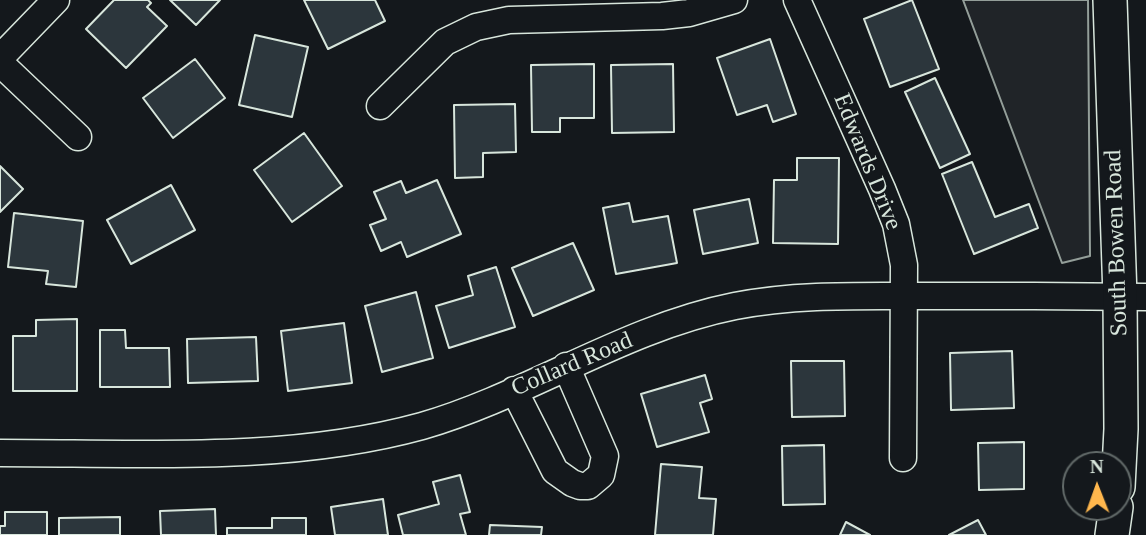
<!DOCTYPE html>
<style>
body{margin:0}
#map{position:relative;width:1146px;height:535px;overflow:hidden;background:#14181c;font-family:Georgia,serif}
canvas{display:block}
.north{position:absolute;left:1062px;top:451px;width:70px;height:70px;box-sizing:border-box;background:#14181c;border:2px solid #626a69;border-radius:50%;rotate:359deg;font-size:19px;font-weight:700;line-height:28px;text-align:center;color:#d8e6dc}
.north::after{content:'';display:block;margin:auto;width:24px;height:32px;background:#ffb74d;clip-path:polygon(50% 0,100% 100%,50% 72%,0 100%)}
</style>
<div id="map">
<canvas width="1146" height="535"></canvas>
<div class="north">N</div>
</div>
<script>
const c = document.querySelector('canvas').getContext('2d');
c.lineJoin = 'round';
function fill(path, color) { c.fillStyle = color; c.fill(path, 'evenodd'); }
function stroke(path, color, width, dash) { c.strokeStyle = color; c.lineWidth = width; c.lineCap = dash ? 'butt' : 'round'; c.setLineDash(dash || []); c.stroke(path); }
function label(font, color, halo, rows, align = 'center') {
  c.font = font + ' Georgia,serif'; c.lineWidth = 5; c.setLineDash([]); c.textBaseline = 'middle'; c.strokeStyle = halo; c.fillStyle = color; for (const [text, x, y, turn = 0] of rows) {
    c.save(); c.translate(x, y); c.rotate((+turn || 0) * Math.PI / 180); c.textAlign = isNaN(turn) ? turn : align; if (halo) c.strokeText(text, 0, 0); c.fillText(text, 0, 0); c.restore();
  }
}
const green = new Path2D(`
 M963 0H1088L1090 256 1062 263Z`);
fill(green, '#202428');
stroke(green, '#939e99', 2);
const building = new Path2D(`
 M114 0H148L151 3 147 7 167 26 126 68 86 29Z
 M170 0H220L196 25Z
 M304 0H375L385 21 328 49Z
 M912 0 939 69 890 87 864 19Z
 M255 35 308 47 292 117 239 105Z
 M770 39 796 114 773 122 767 105 737 115 717 58Z
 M195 59 225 98 173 138 143 98Z
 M594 64V118H560V132H532L531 65Z
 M673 64 674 132 612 133 611 65Z
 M935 78 970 154 940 168 905 92Z
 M515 104 516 152 483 153V177L455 178 454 105Z
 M304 133 342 186 292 222 254 170Z
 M797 158H839L838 244 773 243 774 180H797Z
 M972 162 995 217 1029 204 1038 228 974 254 942 174Z
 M0 166 23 189 0 212Z
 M437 180 461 234 407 257 401 242 381 251 370 225 386 219 374 192 401 181 406 193Z
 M171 185 195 230 131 264 107 220Z
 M749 199 758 243 703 254 694 210Z
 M629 203 633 222 668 216 677 263 616 274 603 208Z
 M14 213 83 221 76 287 46 284 48 271 8 267Z
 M573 243 594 290 533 316 512 268Z
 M496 267 515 327 449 348 436 306 473 295 468 276Z
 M416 292 433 358 382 372 365 306Z
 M77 319V391H13V336H36V320Z
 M344 323 352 383 288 391 281 331Z
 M100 330H125L126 348H169L170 387H100Z
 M256 337 258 381 188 383 187 339Z
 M1012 351 1014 408 951 410 950 353Z
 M791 361H844L845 416 792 417Z
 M705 375 712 399 700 403 709 432 657 447 641 394Z
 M1024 442V489L979 490 978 443Z
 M824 445 825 504 783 505 782 446Z
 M661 464 702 467 699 498 716 499 713 535H655Z
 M460 475 470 512 460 514 466 535H403L398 515 439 504 433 482Z
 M383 499 388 535H335L331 507Z
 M215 509 216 535H161L160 511Z
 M5 512H47V535H0V526H5Z
 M120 517V535H59V518Z
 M272 518H306V535H227V528H272Z
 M978 520 986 535H949Z
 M846 522 870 535H840Z
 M490 525 542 527 541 535H489Z`);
fill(building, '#2c363c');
stroke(building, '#d8e6dc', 2);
const minor = new Path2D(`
 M797 0 882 189 896 224 904 265 903 458
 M0 58 56 0
 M0 63 78 137
 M380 106 445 42 476 27 509 20 662 16 689 13 734 0
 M514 390 555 471 572 483 580 486H588L601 475 605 456 566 366
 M0 453C138 453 288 463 422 426 529 395 624 328 735 306 796 294 860 296 922 296 997 296 1071 296 1146 297`);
const major = new Path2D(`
 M1110 0 1120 297 1121 429 1118 487
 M1112 535 1116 507`);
stroke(minor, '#d8e6dc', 29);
stroke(major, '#d8e6dc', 36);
stroke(minor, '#14181c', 26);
stroke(major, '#14181c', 33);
label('24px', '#d8e6dc', '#14181c', [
 ["Edwards Drive",867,162,68],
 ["South Bowen Road",1117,243,-92],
 ["Collard Road",572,365,-23]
]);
</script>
